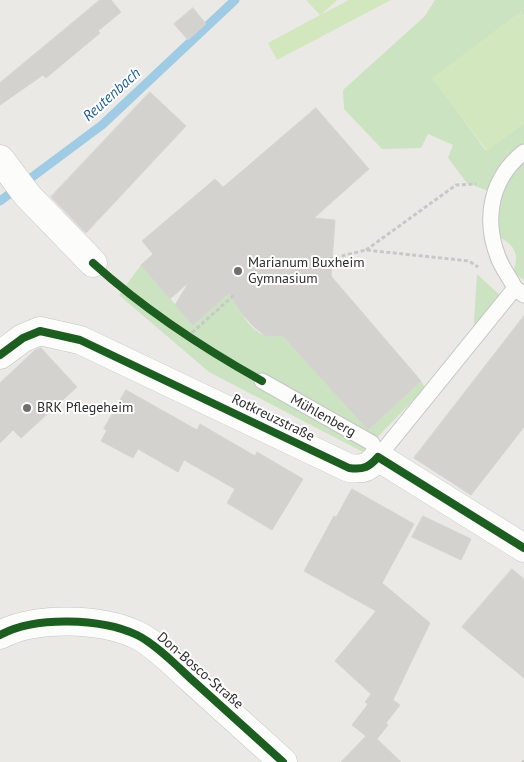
<!DOCTYPE html>
<meta charset="utf-8">
<style>
body{margin:0}
canvas{display:block;background:#eae9e5}
</style>
<canvas width="524" height="762"></canvas>
<script>
const c = document.querySelector('canvas').getContext('2d');
c.lineJoin = 'round';
function fill(path, color) { c.fillStyle = color; c.fill(path, 'evenodd'); }
function stroke(path, color, width, dash) { c.strokeStyle = color; c.lineWidth = width; c.lineCap = dash ? 'butt' : 'round'; c.setLineDash(dash || []); c.stroke(path); }
function label(font, color, halo, rows, align = 'center') {
  c.font = font + ' "PT Sans",sans-serif'; c.lineWidth = 4; c.setLineDash([]); c.textBaseline = 'middle'; c.strokeStyle = halo; c.fillStyle = color; for (const [text, x, y, turn = 0] of rows) {
    c.save(); c.translate(x, y); c.rotate((+turn || 0) * Math.PI / 180); c.textAlign = isNaN(turn) ? turn : align; if (halo) c.strokeText(text, 0, 0); c.fillText(text, 0, 0); c.restore();
  }
}
fill(new Path2D(`
 M435 0H524V16L521 12 433 78 486 151 524 123V280L513 272C520 255 515 245 499 237L491 192 467 183 448 158 453 145 428 134 421 148 382 149 344 109 343 90 425 16Z
 M141 265 193 325 233 289C236 306 248 331 267 336 272 337 278 336 283 336L368 430 421 381 425 388 363 452 209 372 119 295Z
 M477 274 505 300 473 339Z`), '#cbe3c1');
fill(new Path2D(`
 M306 0H337L322 14 349 0H391L277 60 268 43 320 15Z
 M521 12 524 16V123L487 151 432 78Z`), '#d3e7bf');
stroke(new Path2D(`
 M0 201 102 125 235 0`), '#9fcbe5', 9);
const building = new Path2D(`
 M100 0H111L121 12 98 31 100 33 46 78 43 75 0 105V83Z
 M193 8 206 24 188 40 174 24Z
 M150 92 186 126 86 233 51 197Z
 M316 108 369 169 314 218 335 220 331 276 421 381 368 430 283 336H266L255 328 243 315 229 293 193 325 175 305 189 282 170 299 141 265 153 254 142 241 215 179 223 187Z
 M524 316V427L471 495 414 458Z
 M41 348 77 387 21 438 13 430 0 443V383L35 350Z
 M126 390 197 430 200 424 255 456 257 452 303 479 272 530 227 503 235 489 184 460 178 472 138 449 133 458 101 441 107 430 104 429Z
 M352 489 414 524 382 583 430 623 393 700 400 705 386 723 388 725 377 739 401 762H341L366 736 352 725 368 704 365 702 371 694 335 661 376 611 304 571 334 516 336 517Z
 M423 516 471 539 461 560 412 537Z
 M512 569 524 579V678L462 627Z`);
fill(building, '#d3d2cf');
stroke(building, '#d5d4d1', 1);
const lane = new Path2D(`
 M515 288C510 278 502 268 498 257 483 218 491 178 524 152
 M262 381 372 443 378 457 515 288 524 295`);
const street = new Path2D(`
 M0 159 27 195 93 263
 M0 355 23 338 40 331 80 340 349 468C364 470 369 467 378 457L524 548
 M0 635C35 616 101 618 137 635 154 643 176 665 190 678 221 706 252 734 283 762`);
stroke(lane, '#c4c5c4', 17);
stroke(street, '#c4c5c4', 29);
stroke(new Path2D(`
 M366 250 456 185 476 184
 M329 259 366 250 469 261 478 267
 M187 337 234 295
 M522 762 524 761`), '#c8c8c8', 3, [4, 2.5]);
stroke(lane, '#fcfcfb', 15);
stroke(street, '#fcfcfb', 28);
stroke(new Path2D(`
 M93 263C145 310 201 347 262 381
 M0 355 23 338 40 331 80 340 349 468C364 470 369 467 378 457L524 548
 M0 635C35 616 101 618 137 635 154 643 176 665 190 678 221 706 252 734 283 762`), '#1b5e20', 8);
for (const [x, y, r, color] of [
 [238,271,5,"#6f6f6d"],
 [27,408,5,"#6f6f6d"]
]) { const dot = new Path2D(); dot.arc(x, y, r, 0, 2 * Math.PI); c.fillStyle = color; c.fill(dot); stroke(dot, '#fff', 2); }
label('14px', '#2d2d2d', '#fff', [
 ["Marianum Buxheim",248,263],
 ["Gymnasium",248,279],
 ["BRK Pflegeheim",37,408]
], 'left');
label('14px', '#2d2d2d', '#fff', [
 ["Mühlenberg",323,416,29],
 ["Rotkreuzstraße",273,418,26],
 ["Don-Bosco-Straße",200,671,41]
]);
label('italic 15px', '#1a5d95', '#fff', [
 ["Reutenbach",112,95,-42]
]);
</script>
